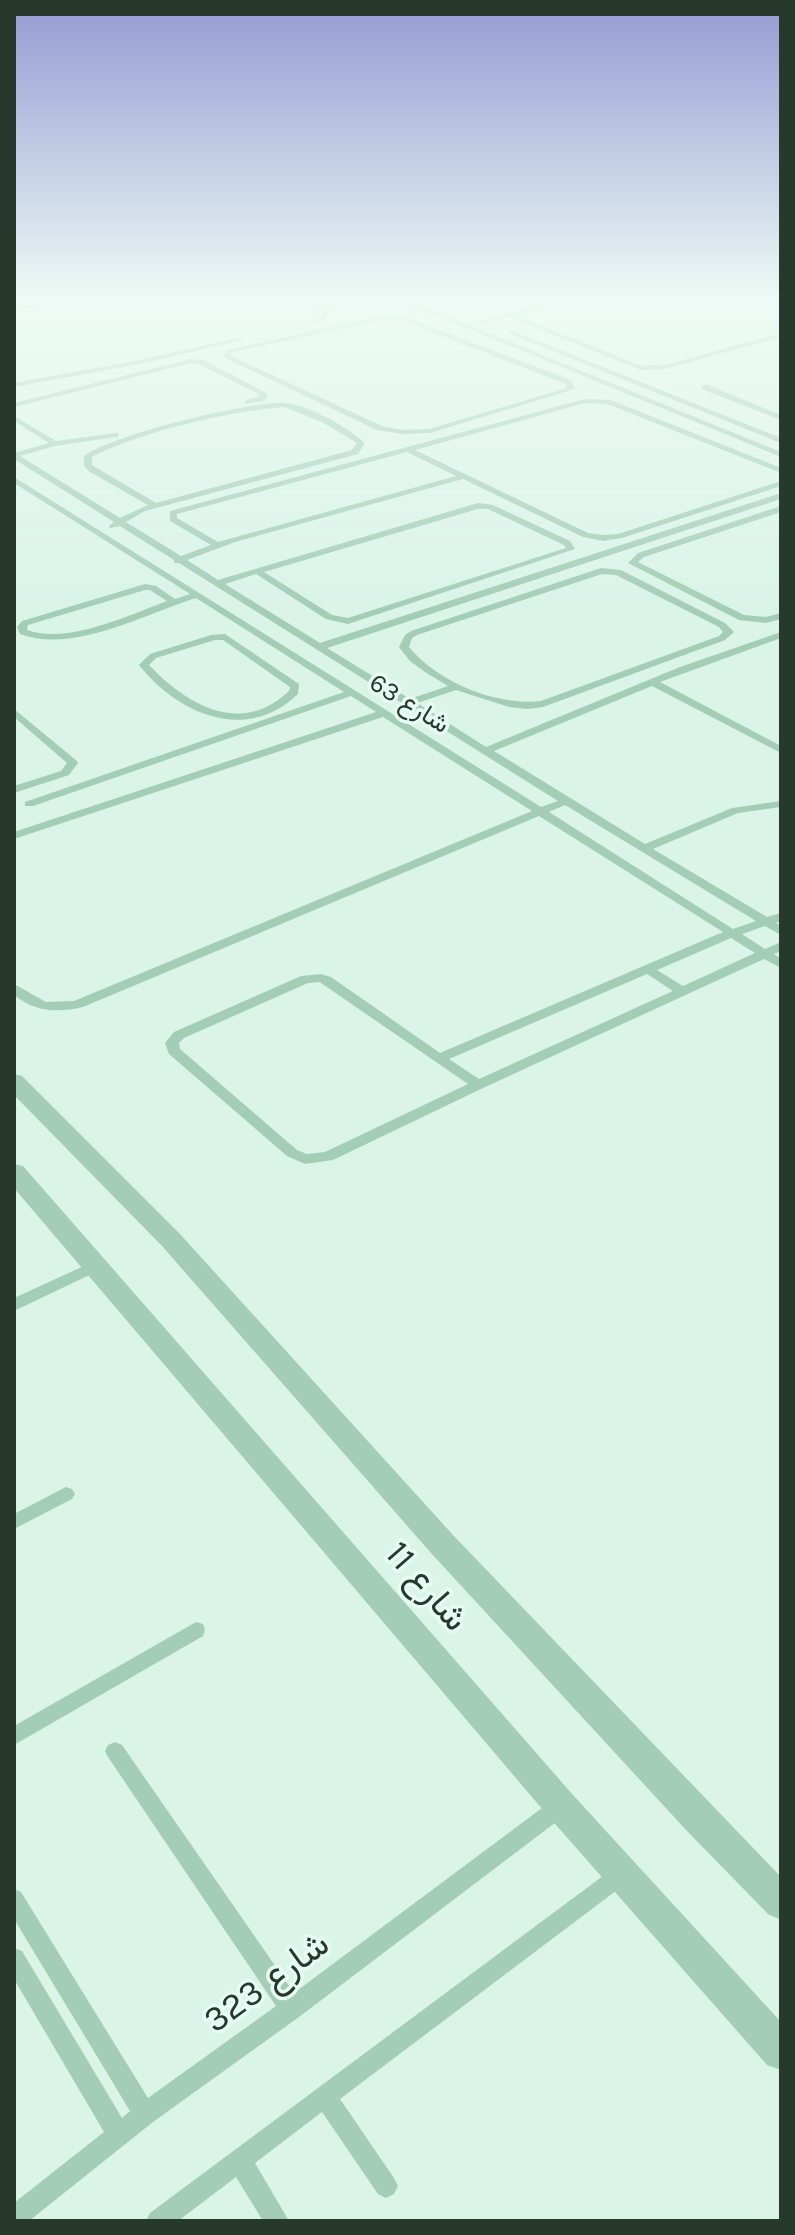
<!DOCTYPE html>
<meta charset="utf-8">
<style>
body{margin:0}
#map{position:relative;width:795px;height:2235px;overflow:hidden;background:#daf4e8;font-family:Karla,sans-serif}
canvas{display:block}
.frame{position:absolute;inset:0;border:16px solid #27382c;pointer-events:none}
</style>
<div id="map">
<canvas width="795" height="2235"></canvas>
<div class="frame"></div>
</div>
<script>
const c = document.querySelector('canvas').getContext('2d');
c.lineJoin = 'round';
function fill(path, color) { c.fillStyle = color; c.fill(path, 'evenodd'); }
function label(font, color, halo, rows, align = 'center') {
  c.font = font + ' Karla,Vazirmatn,sans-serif'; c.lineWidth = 7; c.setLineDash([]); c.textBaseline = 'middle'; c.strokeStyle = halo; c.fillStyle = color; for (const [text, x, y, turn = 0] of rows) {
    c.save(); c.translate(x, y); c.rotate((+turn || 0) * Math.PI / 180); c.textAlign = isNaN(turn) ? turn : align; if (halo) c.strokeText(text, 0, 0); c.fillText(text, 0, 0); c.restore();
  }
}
fill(new Path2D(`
 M60 297H74L14 311V307Z
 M303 297H311L331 309 325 320 306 325V323L321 318 325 311Z
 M391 297H400L781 452V457Z
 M563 297H574L514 315 642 366 665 365 781 333V337L665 369 641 370 508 317 482 324 479 322Z
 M387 315 407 318 561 376 572 381 575 389 430 433 402 434 377 430 223 357 227 350ZM387 319 404 321 555 380 566 384 567 388 429 429 402 430 382 426 231 356 232 352Z
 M510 330 781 438V443L508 333Z
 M241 337 243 340 140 364 14 387V383L140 360Z
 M191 359 204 360 268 394 264 401 245 404V400L258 397 260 395 199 364 191 363 14 407V403Z
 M702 385H708L781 415V420L702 389Z
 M585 399 611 400 781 468V473L607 404 585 403 415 450 588 533 603 535 618 534 781 481V486L622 538 603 541 583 537 463 479 235 542 187 560 218 580 478 503 493 505 570 541 575 549 348 624 326 619 256 574 225 584 320 643 781 493V499L327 648 410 699 448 686 425 672 410 661 399 647 405 635 411 631 601 568 621 570 725 623 734 632 725 640 543 707 528 709 509 707 456 690 417 703 486 747 680 667 781 632V638L660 682 781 746V753L652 686 494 751 645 844 732 808 781 801V807L738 813 653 849 767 917 781 913V921L776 923 781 926V935L765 926 742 934 765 949 781 942V951L774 954 781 959V968L764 959 483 1088 333 1160 305 1164 287 1156 169 1054 165 1043 174 1032 301 976 321 974 331 977 440 1053 723 932 539 816 83 1007C57 1013 35 1012 14 995V984L46 1002 74 1001 532 811 383 717 14 839V832L376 712 351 696 33 806H25V802L344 692 196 598C145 614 73 654 20 634L17 627 22 621 145 584 156 586 175 599 190 594 14 483V477L541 807 558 801 179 563H174V560L120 526 110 528 109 526 114 522 14 459V453L49 443 14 421V416L56 441 118 433V437H115L55 446 20 456 120 518 148 505 90 472 84 466V456C112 435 245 402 282 403 305 403 348 427 365 443L358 454 145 511 126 522 181 556 211 545 170 521V511ZM284 407 322 422 357 443 352 450 156 503 92 465V457C139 432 230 411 284 407ZM407 452 456 476 218 542 177 518V514ZM478 509H488L564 545 566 548 348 618 332 615 264 572ZM602 574 616 575 719 627 723 632 719 636 541 701C495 706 438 682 409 647L412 638 417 635ZM145 590H150L167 601C129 615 67 645 27 630L28 625ZM565 805 756 921 733 929 549 812ZM731 938 755 953 683 986 657 970ZM647 974 673 991 479 1079 449 1059ZM320 982 321 983 468 1084 325 1152 307 1154 297 1150 180 1049 179 1043 184 1038 308 983Z
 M781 506V512L644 557 638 562 744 615 766 617 781 613V619L766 623 739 620 628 563 638 553Z
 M225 634 299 684 298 694C246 744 178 714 139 665L150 654 211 635ZM215 640H223L290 687 289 691C241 737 187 705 149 665L156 658Z
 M14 709 77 761 78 763 69 775 14 793V786L61 771 67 763 14 717Z
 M97 1260 102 1261 105 1265 102 1269 14 1311V1298Z
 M66 1487 72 1489 75 1494 72 1499 14 1529V1514Z
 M196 1622 203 1624 205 1630 203 1636 14 1745V1726Z
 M115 1742 122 1745 294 1993 554 1799 561 1797 568 1799 571 1806 568 1813 299 2017 153 2122 29 2221H14V2203L104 2132 14 1979V1948L22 1951 122 2118 130 2111 14 1919V1889L21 1892 148 2098 276 2006 108 1757 105 1751 108 1745Z
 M622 1864 629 1867 632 1874 629 1881 340 2099 394 2178 398 2186 394 2194 386 2198 378 2194 322 2112 255 2163 289 2221H263L236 2177 178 2221H146L150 2213 615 1867Z`), '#a4cdb7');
fill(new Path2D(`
 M14 1074 22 1076 180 1234 453 1535 781 1877V1920L768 1914 687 1831 431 1553 162 1246 14 1095Z
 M14 1164 23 1166 573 1795 781 2022V2070L767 2065 549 1817 14 1188Z`), '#a4cdb7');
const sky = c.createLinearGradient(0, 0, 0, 610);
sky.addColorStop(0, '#939bd2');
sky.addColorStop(0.49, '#eefaf5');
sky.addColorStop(1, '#eefaf500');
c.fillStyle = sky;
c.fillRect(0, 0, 795, 610);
label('26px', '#27382c', '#e6fbf2', [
 ["شارع 63",409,704,32]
]);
label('36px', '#27382c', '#e6fbf2', [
 ["شارع 11",426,1587,49],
 ["شارع 323",267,1983,-36]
]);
</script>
